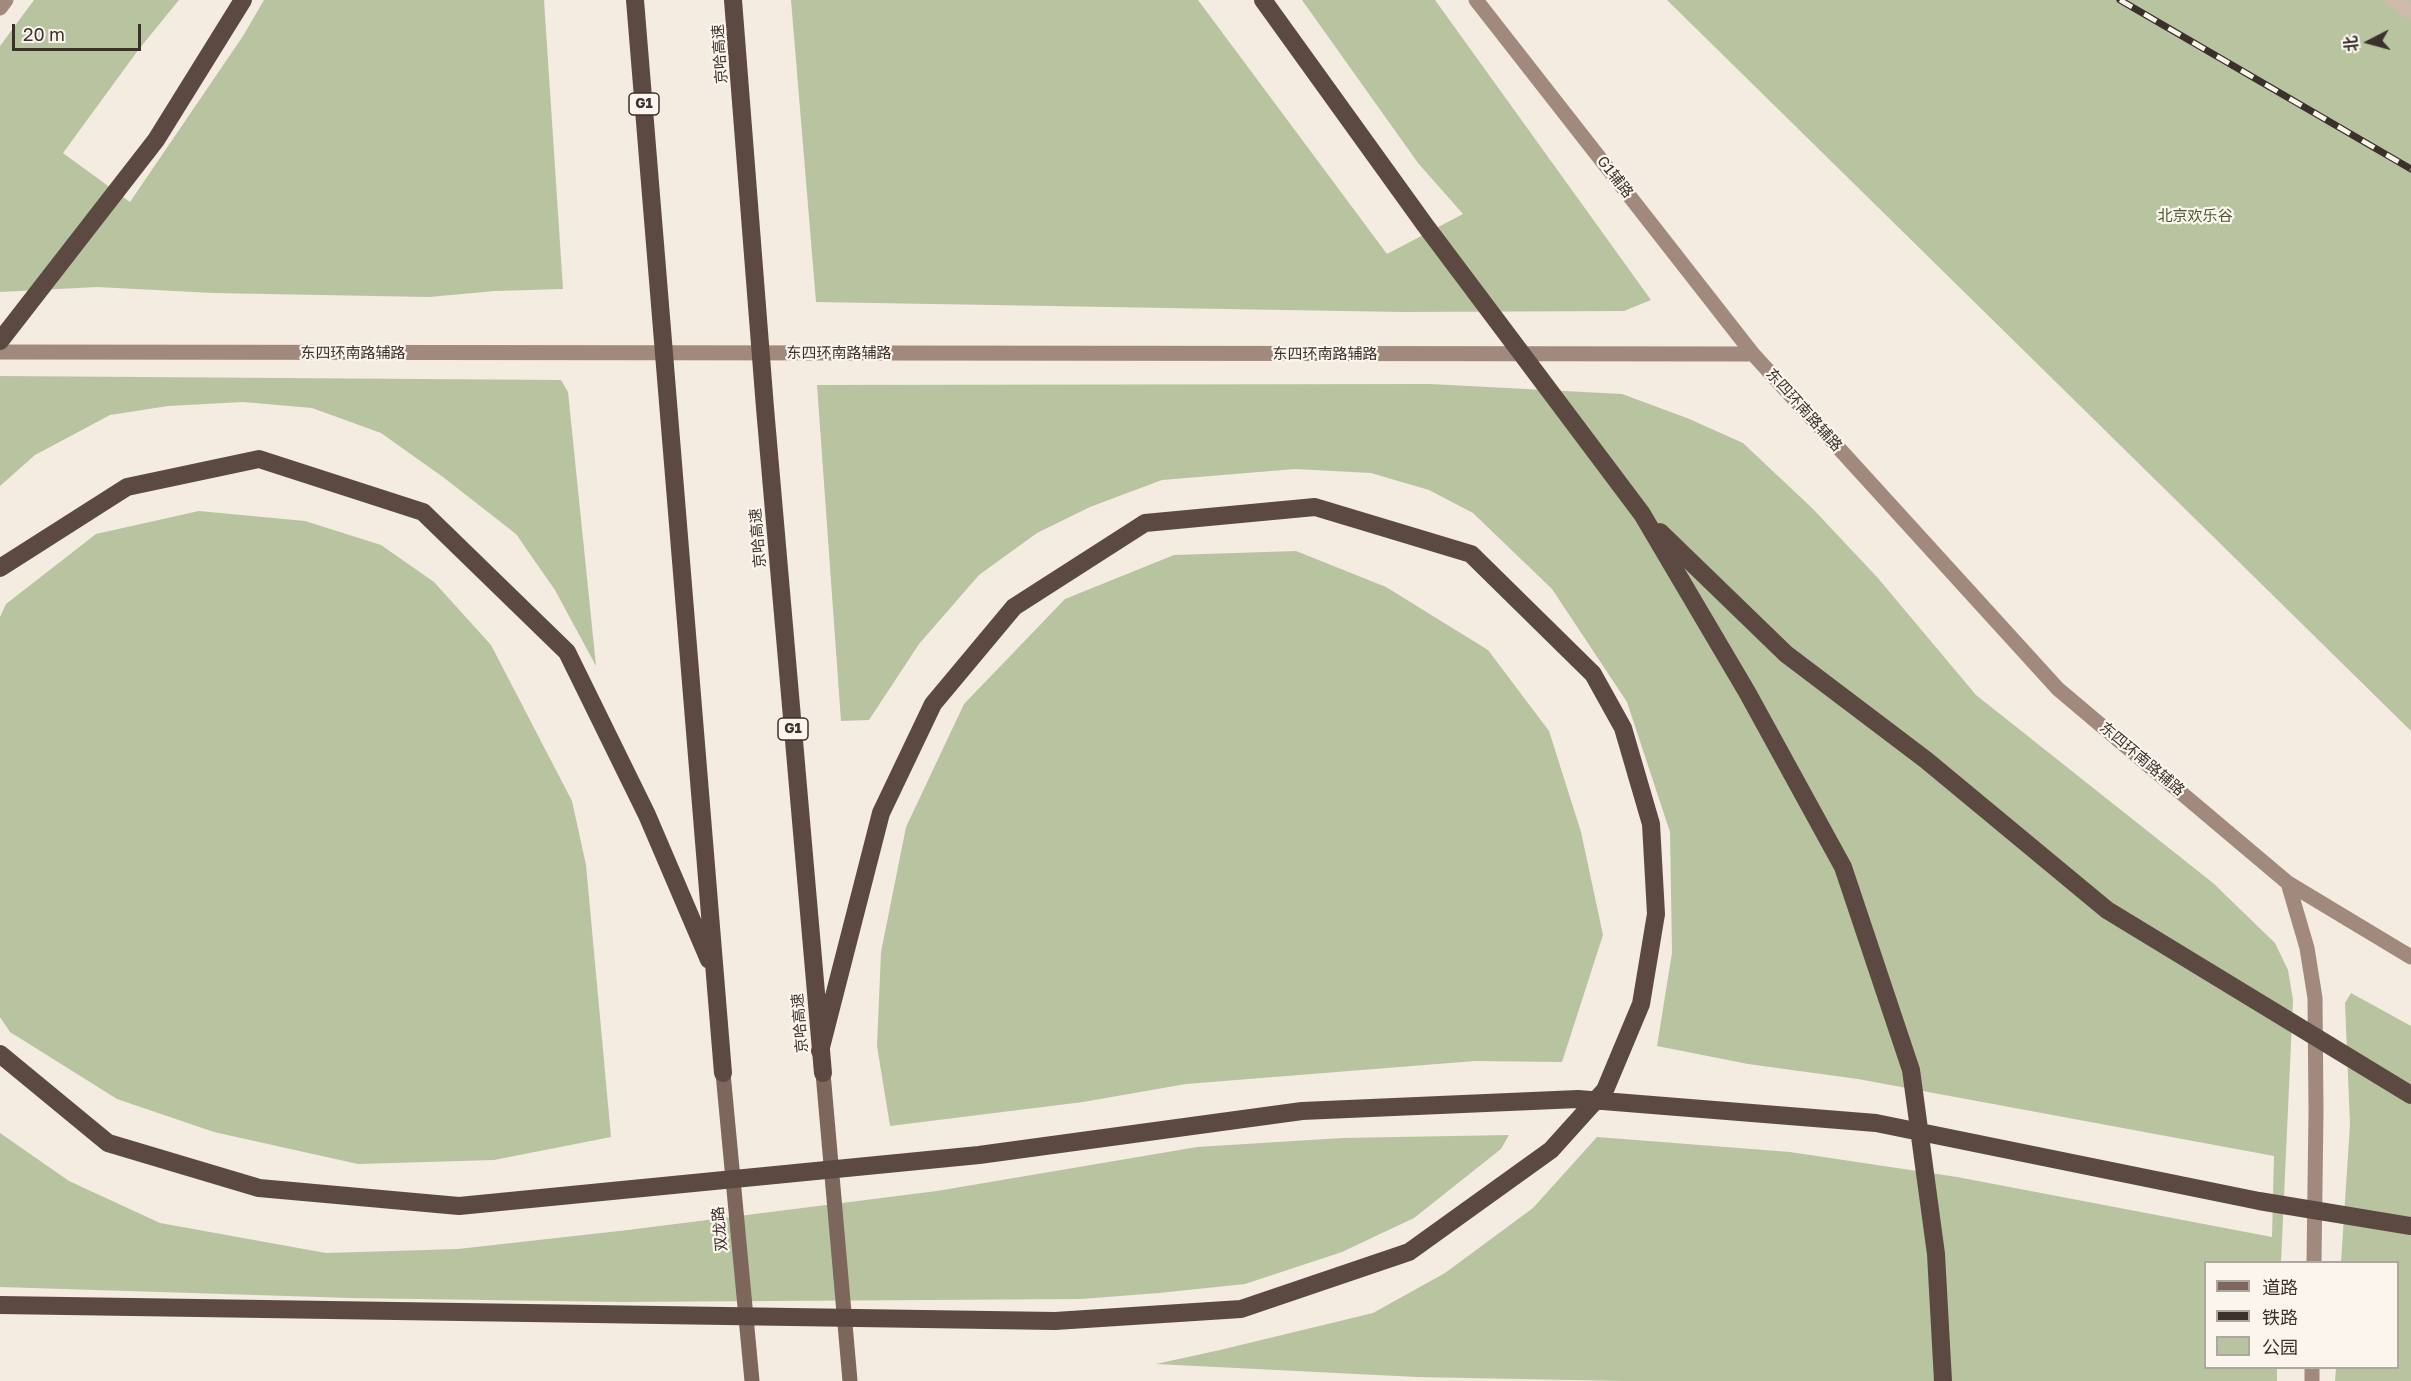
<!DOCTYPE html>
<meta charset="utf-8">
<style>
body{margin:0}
#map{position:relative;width:2411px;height:1381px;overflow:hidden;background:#f4ebe1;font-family:"Golos Text","Noto Sans SC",sans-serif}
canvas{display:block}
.legend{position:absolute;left:2204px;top:1261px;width:195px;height:108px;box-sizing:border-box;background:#fbf5ee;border:2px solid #aea6a0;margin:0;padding:8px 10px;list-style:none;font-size:18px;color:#3b302b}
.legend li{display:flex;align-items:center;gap:12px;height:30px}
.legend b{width:30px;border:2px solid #aea6a0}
.north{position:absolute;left:2339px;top:12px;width:60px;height:60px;-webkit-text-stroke:4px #fbf5ee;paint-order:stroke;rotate:264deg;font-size:16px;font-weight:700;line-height:24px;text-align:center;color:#3b302b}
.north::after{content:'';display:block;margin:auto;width:21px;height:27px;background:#3b302b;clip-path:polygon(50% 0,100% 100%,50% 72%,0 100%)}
.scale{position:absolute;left:12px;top:24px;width:129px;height:27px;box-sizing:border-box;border:3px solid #3b302b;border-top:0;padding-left:8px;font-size:18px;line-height:21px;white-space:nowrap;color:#3b302b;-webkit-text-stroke:4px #fbf5ee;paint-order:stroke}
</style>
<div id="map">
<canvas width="2411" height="1381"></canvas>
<ul class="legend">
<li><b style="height:8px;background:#7d675c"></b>道路</li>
<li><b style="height:8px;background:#3b302b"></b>铁路</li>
<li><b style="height:16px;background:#b8c4a0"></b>公园</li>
</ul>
<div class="north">北</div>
<div class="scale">20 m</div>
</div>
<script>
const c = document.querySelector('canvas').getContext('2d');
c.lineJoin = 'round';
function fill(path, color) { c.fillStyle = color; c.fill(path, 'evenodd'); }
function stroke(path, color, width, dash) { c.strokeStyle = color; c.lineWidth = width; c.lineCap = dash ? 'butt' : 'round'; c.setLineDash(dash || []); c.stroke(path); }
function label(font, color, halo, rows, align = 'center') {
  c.font = font + ' "Golos Text","Noto Sans SC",sans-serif'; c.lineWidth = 4.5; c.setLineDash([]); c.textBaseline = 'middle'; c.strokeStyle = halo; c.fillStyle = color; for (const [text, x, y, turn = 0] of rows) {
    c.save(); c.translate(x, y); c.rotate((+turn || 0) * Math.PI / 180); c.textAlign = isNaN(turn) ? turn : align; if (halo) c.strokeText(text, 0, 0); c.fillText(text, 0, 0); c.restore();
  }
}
fill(new Path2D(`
 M34 0H179L139 49 63 153 130 202 243 36 264 0H544L563 289 495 291 429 297 213 293 97 287 0 292V46Z
 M791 0H1198L1387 254 1463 214 1418 163 1302 0H1435L1651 300 1624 311 1402 312 816 302Z
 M1667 0H2411V731Z
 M0 376 561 380 568 392 596 666 555 590 516 534 443 477 381 433 312 408 243 402 168 406 110 415 35 455 0 486Z
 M1430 384 1622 394 1687 418 1743 443 1813 509 1877 577 1976 695 2213 883 2275 943 2288 970 2293 1000 2281 1262H2206V1368H2277V1381H1624L1417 1377 1156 1364 1220 1350 1373 1313 1445 1273 1533 1208 1597 1137 1790 1152 1957 1177 2272 1237 2274 1156 1858 1079 1748 1064 1657 1046 1672 953 1670 832 1627 702 1552 589 1473 513 1429 490 1371 473 1295 469 1162 480 1090 507 1037 533 979 575 919 644 869 720 841 721 817 385Z
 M199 511 305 521 381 545 434 582 491 645 572 801 586 865 611 1137 494 1160 358 1164 214 1132 117 1099 10 1032 0 1017V617L6 604 96 534Z
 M1296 551 1386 587 1488 650 1549 731 1581 832 1603 935 1562 1062 1475 1061 1186 1084 1083 1102 890 1126 877 1046 881 952 906 827 964 704 1065 599 1174 555Z
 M2351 993 2411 1026V1381H2335L2336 1368H2398V1262H2341L2350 1125 2345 1003Z
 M0 1133 69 1181 160 1223 326 1253 458 1249 628 1230 937 1191 1197 1147 1342 1138 1509 1135 1501 1149 1414 1218 1342 1252 1245 1284 1159 1293 1081 1299 621 1302 351 1298 0 1287Z`), '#b8c4a0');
stroke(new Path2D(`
 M2392 0 2411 12`), '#cdbbac', 15);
stroke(new Path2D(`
 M1476 0 1753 354 2058 689 2288 883 2411 957
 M0 8 6 0
 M0 352 1753 354
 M2288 883 2307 948 2315 998 2316 1111 2314 1262
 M2312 1381V1368`), '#a18a7d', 15);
stroke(new Path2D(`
 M723 1073 752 1381
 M823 1073 850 1381`), '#7d675c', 15);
stroke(new Path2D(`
 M635 0 723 1073
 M733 0 765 408 823 1073
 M1263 0 1425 225 1642 514 1747 692 1843 867 1911 1070 1936 1254 1943 1381
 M0 341 156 140 243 0
 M1660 532 1786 654 1926 760 2107 910 2411 1095
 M0 568 127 487 259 459 423 512 567 652 647 815 709 960
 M0 1054 108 1143 259 1188 459 1206 979 1155 1302 1111 1578 1099 1876 1123 2259 1201 2411 1226
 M0 1305 1055 1321 1241 1309 1409 1252 1551 1150 1605 1090 1641 1004 1656 914 1651 824 1623 728 1593 674 1471 554 1315 507 1145 523 1014 607 933 704 881 813 820 1051`), '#5c4a42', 18);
const rail = new Path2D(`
 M2120 0 2411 169`);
stroke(rail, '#3b302b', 7);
stroke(rail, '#fbf5ee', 4.5, [14]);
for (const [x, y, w] of [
 [644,104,30],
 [793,729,30]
]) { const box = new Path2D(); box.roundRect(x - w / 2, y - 11, w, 22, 4.5); c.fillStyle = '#fbf5ee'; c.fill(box); stroke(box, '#3b302b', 1.5); }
label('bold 14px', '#3b302b', null, [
 ["G1",644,104],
 ["G1",793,729]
]);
label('15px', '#3b302b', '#fbf5ee', [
 ["京哈高速",720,54,-94],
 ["G1辅路",1615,177,52],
 ["东四环南路辅路",353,353],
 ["东四环南路辅路",839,353],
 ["东四环南路辅路",1325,354],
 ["东四环南路辅路",1804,410,48],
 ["京哈高速",758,538,-95],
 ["东四环南路辅路",2142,759,40],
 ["京哈高速",800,1023,-95],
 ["双龙路",720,1229,-95]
]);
label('15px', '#4a5a2e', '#fbf5ee', [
 ["北京欢乐谷",2195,216]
]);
</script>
